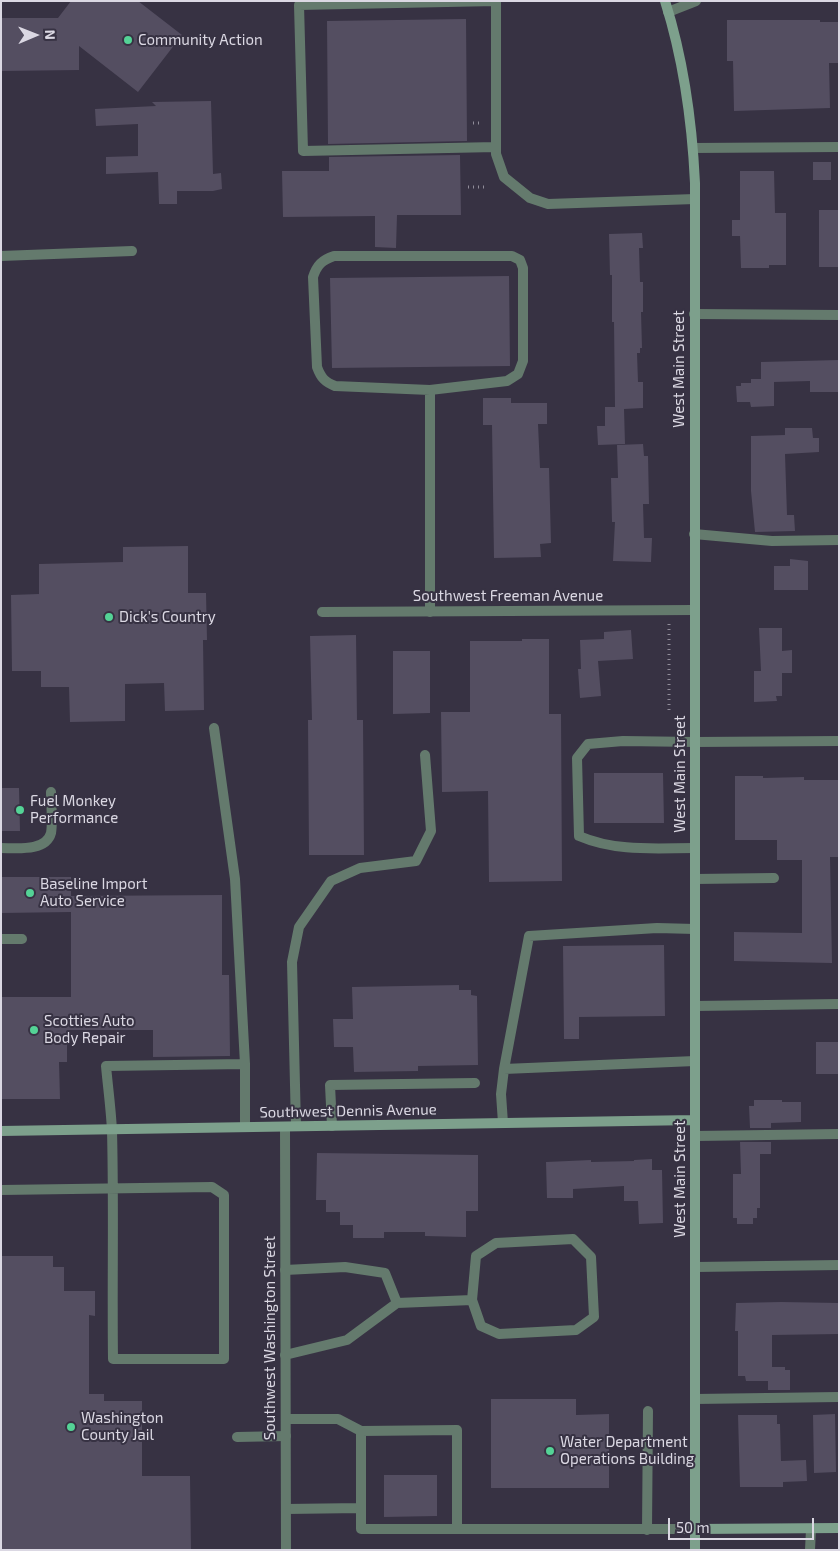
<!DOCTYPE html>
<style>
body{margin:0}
#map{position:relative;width:840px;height:1551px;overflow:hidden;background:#373243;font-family:"Exo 2",sans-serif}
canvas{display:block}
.frame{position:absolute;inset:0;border:2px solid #dbd8e3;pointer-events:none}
.north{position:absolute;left:10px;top:10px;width:50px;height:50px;-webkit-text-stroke:4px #373243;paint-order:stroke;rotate:89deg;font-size:14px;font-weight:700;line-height:20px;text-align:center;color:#dbd8e3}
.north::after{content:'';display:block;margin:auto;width:18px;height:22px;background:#dbd8e3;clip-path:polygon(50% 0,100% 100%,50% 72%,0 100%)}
.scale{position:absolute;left:668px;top:1518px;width:146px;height:22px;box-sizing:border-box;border:2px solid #dbd8e3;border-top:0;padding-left:6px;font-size:15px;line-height:18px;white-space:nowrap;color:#dbd8e3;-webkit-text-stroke:4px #373243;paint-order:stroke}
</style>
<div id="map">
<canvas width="840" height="1551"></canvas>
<div class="frame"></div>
<div class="north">N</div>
<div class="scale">50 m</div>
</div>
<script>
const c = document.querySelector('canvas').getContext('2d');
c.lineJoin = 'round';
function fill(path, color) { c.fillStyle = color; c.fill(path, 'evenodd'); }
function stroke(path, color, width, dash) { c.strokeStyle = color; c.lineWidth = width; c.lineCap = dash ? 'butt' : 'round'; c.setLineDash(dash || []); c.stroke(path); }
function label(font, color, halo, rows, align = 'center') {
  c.font = font + ' "Exo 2",sans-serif'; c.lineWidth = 4; c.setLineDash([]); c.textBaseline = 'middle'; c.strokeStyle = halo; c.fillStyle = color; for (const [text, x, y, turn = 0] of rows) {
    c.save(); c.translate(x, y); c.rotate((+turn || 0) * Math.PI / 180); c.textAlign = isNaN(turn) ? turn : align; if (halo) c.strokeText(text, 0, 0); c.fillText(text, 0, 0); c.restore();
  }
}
fill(new Path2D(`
 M71 1H138L182 35 138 92 79 46V70L1 71V18H58Z
 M466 19 467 141 328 144 327 21Z
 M727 20H820V22H839V63H829L830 108 734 111 733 61H727Z
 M211 101 213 174 221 173 222 189 213 191H177V204H159L158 172 106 174V157L138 156V124L96 126 95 109 156 106 152 102Z
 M460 155 461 215H397L396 248 375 247V216L283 217 282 171H329V157Z
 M813 162H831V180H813Z
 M740 171H774L775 213H786V265H769V268H741L740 236H732V220H740Z
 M819 210H839V267H819Z
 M642 233 643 248H639L640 282H643V312H641L642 348H640V353H637L638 382H643V408L624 409 625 444 598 445 597 426H605V407H615L614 322H612V275H610L609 234Z
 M509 276 510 366 332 368 330 278Z
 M839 360V392H810V381L774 382V406L751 407 750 402H737L736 386H741V383H751V379H761V362Z
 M483 398H511V403H547V424H538L540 468H549L551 543 540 544 541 557 494 558 492 425H483Z
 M785 428H812L813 438H819V452L785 454 787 515H794L795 531 755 532 751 491V436L785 435Z
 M643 444 644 456H648L649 504H643L644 538H652L651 562 613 561 615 522H612L611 478H618L617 445Z
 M188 546V593H206L207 640H203L204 710 165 711 164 683 125 684V721L70 722 69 687H41V671H12L11 595 39 594V564L123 562V547Z
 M790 559 808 561V590H774V566H790Z
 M759 628H782V651L792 650V673H782V696H776L777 701 754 702V671H761Z
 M631 630 633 659 598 661 601 696 580 698 578 669H581L580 640 604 639V632Z
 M356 635 357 720H363L364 855H309L308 720H312L310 636Z
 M522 639H549V714H561L562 881 489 882 488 791 442 792 441 712H470V641H522Z
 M393 651H430V713L393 714Z
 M594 773H663L664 823H594Z
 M735 776H763V778L804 777V780H838L839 857H830L832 963 734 961V932L802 933V860H777V840H735Z
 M1 788H19L20 831H1Z
 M1 877H71V896L222 895V975H229L230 1056 153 1057V1030H67V1062H59L60 1099H1V997H71V912L1 913Z
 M664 945 665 1016 579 1017V1039H564L563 946Z
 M459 985V990H471V995L477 996 478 1065 418 1066V1071L354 1072 353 1047H334L333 1019H353L352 987Z
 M816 1042H839V1074H816Z
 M754 1100H782V1102H801V1122L771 1123V1128H750L749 1106H754Z
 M740 1142H771V1154H760V1208H757V1218H753V1224H737V1218H733V1174H741Z
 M317 1153 478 1155V1211H466V1237L425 1236V1232H384V1238H353V1225H340V1212H326V1200H316Z
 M652 1159V1170H662L663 1223 639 1224 638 1201H624V1186L573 1189V1198H547L546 1162 591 1160V1162L634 1161V1160Z
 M1 1256H53V1267H64V1291H95V1316L89 1315V1394H104V1401H142V1476H190L191 1550H1Z
 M781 1302 839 1303V1334L772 1335V1367H785V1370H790V1390H768V1381H746L745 1376H738V1331H735L736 1303Z
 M491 1399H576V1415L609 1414V1488H491Z
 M835 1414 836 1472 814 1473 813 1415Z
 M738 1415H777V1424H780L781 1461 806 1460 807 1481 783 1482V1487H740Z
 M384 1475H437V1516L384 1517Z`), '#544e61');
stroke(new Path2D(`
 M473 123H482
 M468 187H485
 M669 710V623`), '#908c99', 3, [1, 4]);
stroke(new Path2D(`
 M496 147 303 151 299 5 496 1V154L504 177 530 198 548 204 695 199
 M1 256 132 251
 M334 256H512L520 260 523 268V361L518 374 507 381 430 390 335 386C325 382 321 378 317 367L313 277C317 265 322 260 334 256Z
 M694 534 772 541 839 540
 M430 612V390
 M214 728 235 879 245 1064
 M1 848C16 848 46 852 51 833 53 822 51 804 51 792
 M695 848C656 848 616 852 579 836L577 758 588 744 623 741 695 742
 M695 879 774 878
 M1 939H22
 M504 1069 695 1061
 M503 1123 501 1094 504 1069 529 936 657 928 695 929
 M296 1126 292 962 299 927 331 881 360 868 416 861 431 831 425 755
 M332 1126 330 1085 475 1083
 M695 1136 839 1134
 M1 1190 212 1187 224 1195V1359H113C112 1283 114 1207 112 1131 111 1109 108 1088 106 1066L245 1064V1127
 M285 1270 345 1267 385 1273 397 1303
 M285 1355 347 1340 397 1303 472 1300 481 1326 499 1334 576 1330 594 1317 591 1257 573 1239 496 1243 476 1256 472 1300
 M695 1399 839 1397
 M286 1419H338L361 1431
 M237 1437 286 1436
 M286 1509 361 1508
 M457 1529V1430L361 1431V1529H695
 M647 1530 648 1411
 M810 1550 811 1529`), '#647a6d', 10);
stroke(new Path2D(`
 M668 12 696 1
 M693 148 839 147
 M694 314 839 315
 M322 612 694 610
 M695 742 839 741
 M695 1006 839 1004
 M285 1127 286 1550
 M696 1267 839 1265`), '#647a6d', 10);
stroke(new Path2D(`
 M665 1C684 61 692 120 695 183V1550
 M1 1131 695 1120
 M695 1529 839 1528`), '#7da08c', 10);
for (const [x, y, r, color] of [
 [128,40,5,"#54d396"],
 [109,617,5,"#54d396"],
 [20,810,5,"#54d396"],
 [30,893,5,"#54d396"],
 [34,1030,5,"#54d396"],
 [71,1427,5,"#54d396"],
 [550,1451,5,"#54d396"]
]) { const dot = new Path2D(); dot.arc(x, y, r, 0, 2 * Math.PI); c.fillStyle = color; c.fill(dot); stroke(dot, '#373243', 2); }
label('15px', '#dbd8e3', '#373243', [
 ["Community Action",138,40],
 ["Dick's Country",119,617],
 ["Fuel Monkey",30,801],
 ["Performance",30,818],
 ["Baseline Import",40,884],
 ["Auto Service",40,901],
 ["Scotties Auto",44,1021],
 ["Body Repair",44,1038],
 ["Washington",81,1418],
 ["County Jail",81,1435],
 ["Water Department",560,1442],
 ["Operations Building",560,1459]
], 'left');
label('15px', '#dbd8e3', '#373243', [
 ["West Main Street",679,369,-90],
 ["Southwest Freeman Avenue",508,596],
 ["West Main Street",680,774,-90],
 ["Southwest Dennis Avenue",348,1111,-1],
 ["West Main Street",680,1179,-90],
 ["Southwest Washington Street",270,1338,-90]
]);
</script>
